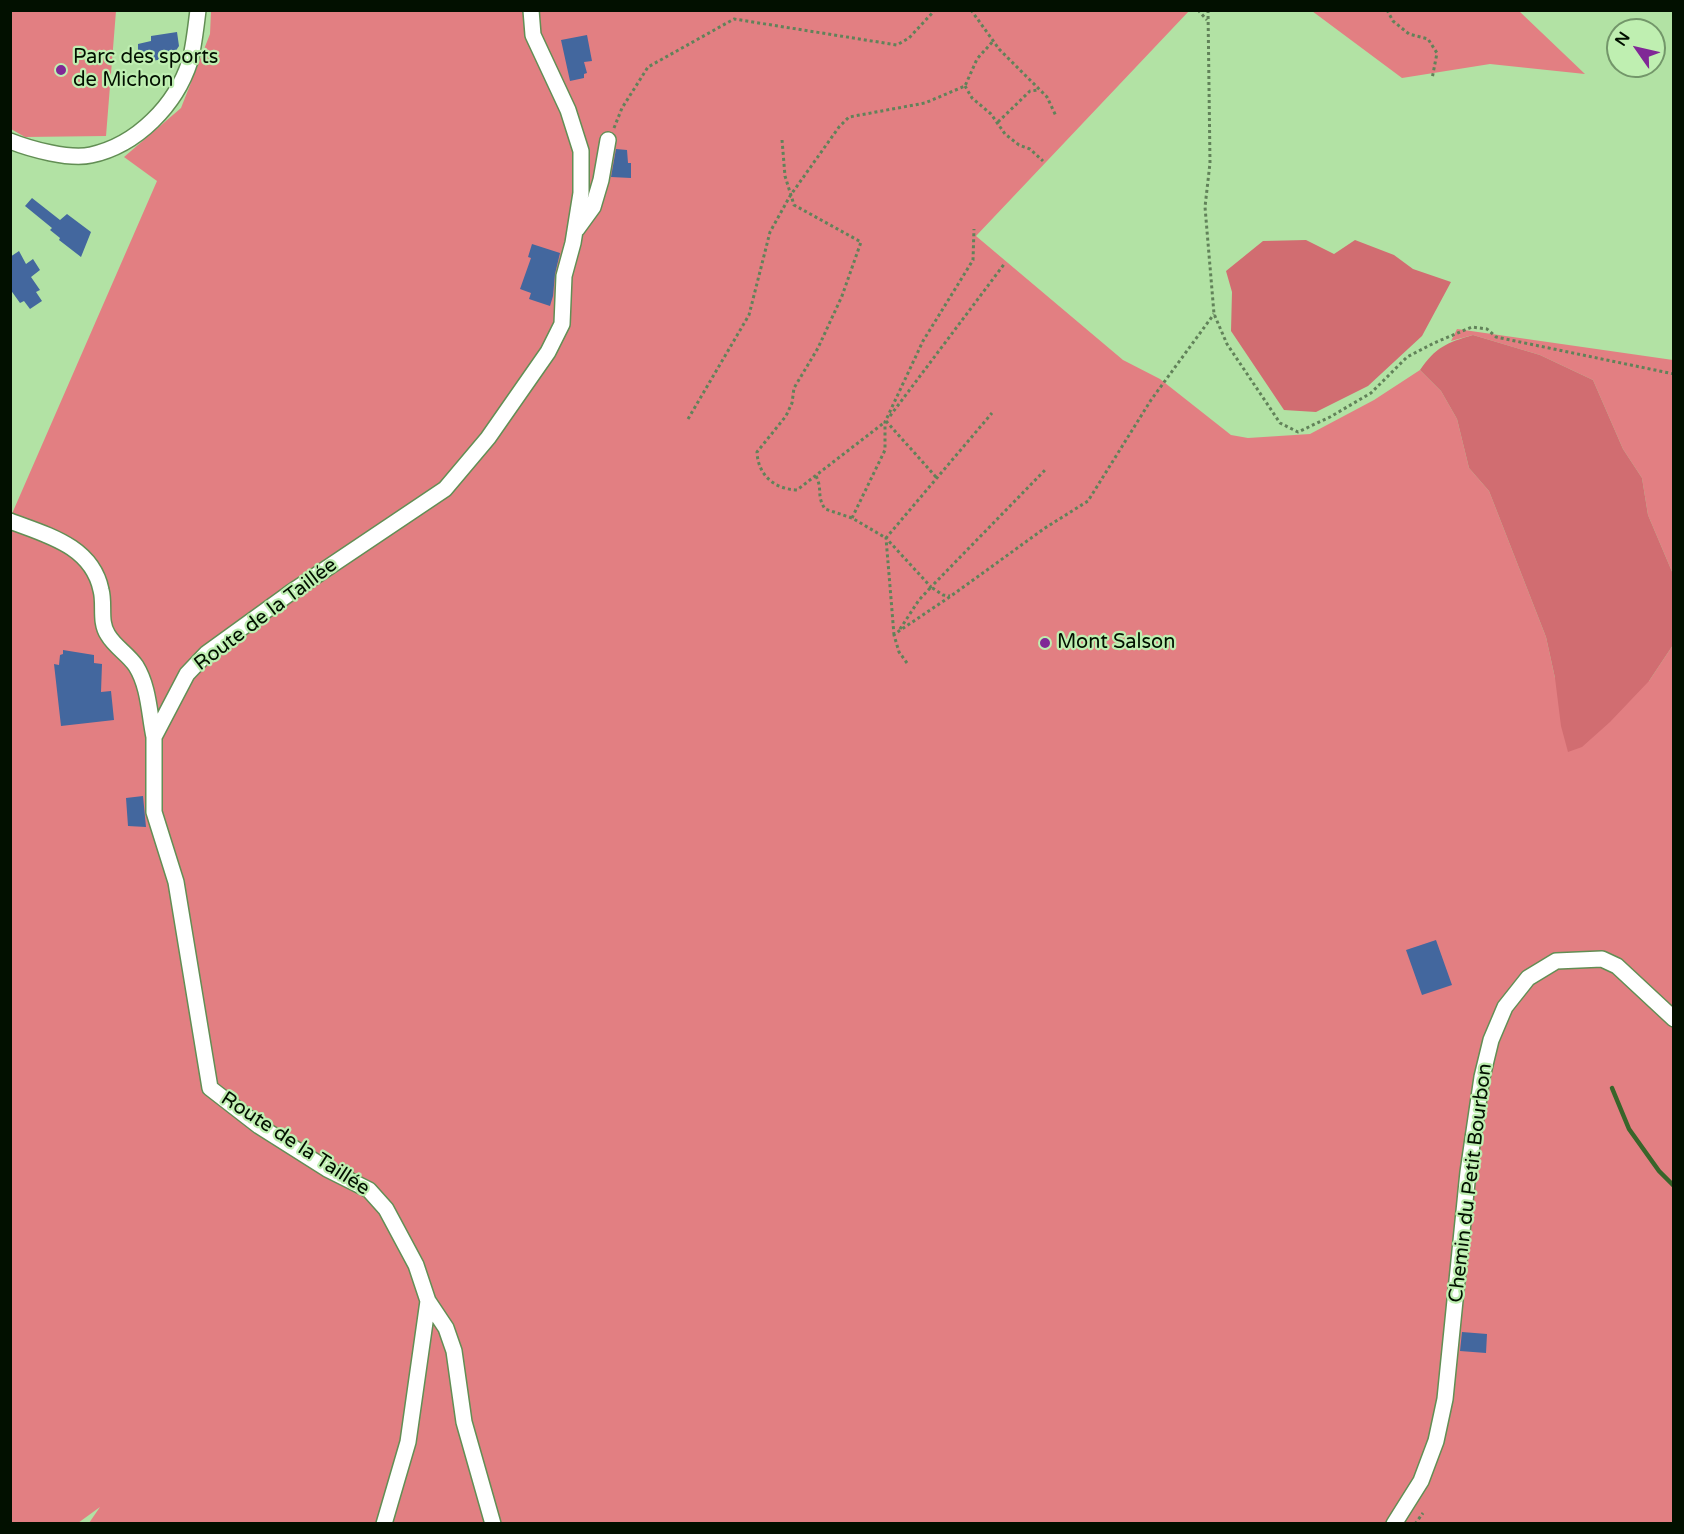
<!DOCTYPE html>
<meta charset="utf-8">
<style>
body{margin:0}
#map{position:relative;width:1684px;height:1534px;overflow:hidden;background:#b2e2a4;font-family:"Varela Round",sans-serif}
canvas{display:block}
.frame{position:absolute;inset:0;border:12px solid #021000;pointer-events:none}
.north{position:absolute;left:1606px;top:18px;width:60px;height:60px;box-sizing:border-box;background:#bfefb1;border:2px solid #73966a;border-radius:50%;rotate:304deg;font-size:16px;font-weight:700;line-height:24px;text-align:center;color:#021000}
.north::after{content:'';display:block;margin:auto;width:21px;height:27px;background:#802896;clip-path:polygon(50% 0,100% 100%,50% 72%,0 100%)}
</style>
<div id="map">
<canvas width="1684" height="1534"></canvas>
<div class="frame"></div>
<div class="north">N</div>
</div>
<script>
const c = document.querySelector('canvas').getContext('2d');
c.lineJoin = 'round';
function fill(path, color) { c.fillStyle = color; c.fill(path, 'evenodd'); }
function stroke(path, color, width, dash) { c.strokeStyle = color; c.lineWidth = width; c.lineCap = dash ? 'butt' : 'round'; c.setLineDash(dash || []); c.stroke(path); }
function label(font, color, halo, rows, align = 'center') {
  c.font = font + ' "Varela Round",sans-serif'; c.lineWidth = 4.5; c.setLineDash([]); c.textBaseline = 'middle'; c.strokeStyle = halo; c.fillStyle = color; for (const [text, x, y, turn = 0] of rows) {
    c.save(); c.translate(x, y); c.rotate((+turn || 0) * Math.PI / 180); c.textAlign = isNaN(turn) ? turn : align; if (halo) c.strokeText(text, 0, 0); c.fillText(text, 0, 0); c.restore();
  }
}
fill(new Path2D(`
 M10 11H116L106 136 25 137 11 129Z
 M211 11H1189L976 236 1123 360 1160 379 1231 435 1248 438 1310 434 1374 400 1420 370 1441 391 1457 419 1469 468 1489 491 1546 637 1555 678 1649 681 1673 645V1523H89L100 1507 78 1523 11 1524V516L157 181 124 157 181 108 210 34Z
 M1312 11H1519L1585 74 1490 64 1402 78Z
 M1457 329 1673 360V574L1648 515 1642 478 1623 449 1593 380 1540 355 1473 335 1451 341Z`), '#e27f82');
fill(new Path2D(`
 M1306 240 1334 254 1355 240 1394 255 1413 269 1451 282 1422 336 1368 386 1316 412 1284 410 1231 331 1232 292 1226 271 1263 241Z
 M1473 335 1540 355 1593 380 1623 449 1642 478 1648 515 1673 574V645L1649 681 1610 722 1582 747 1568 752 1561 726 1555 678 1546 637 1489 491 1469 468 1457 419 1441 391 1420 370C1436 347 1446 343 1473 335Z`), '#d16d71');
stroke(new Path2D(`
 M1612 1088 1629 1129 1659 1171 1674 1186`), '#38652a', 4.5);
fill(new Path2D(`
 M177 32 179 46 171 58 138 63V44L151 41V36Z
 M587 35 592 61 584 62 587 73 584 74V78L570 81 561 40Z
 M616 149 627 150 628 163H631V178L611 177Z
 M32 198 60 220 67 214 91 232 81 257 59 240 60 238 50 230 52 228 25 206Z
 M532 244 560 253 555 274 553 296 550 306 529 299 531 293 520 289 531 258 528 257Z
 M19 251 26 264 33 259 40 270 31 277 40 290 36 292 42 301 30 309 24 301 20 303 10 289V257Z
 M63 650 94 655V663L102 664 101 692 111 691 114 720 61 726 54 664 59 665 60 655 63 654Z
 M143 796 146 827 128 826 126 798Z
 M1436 940 1452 985 1422 995 1406 950Z
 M1462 1332 1487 1334 1486 1353 1460 1351Z`), '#43679e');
const minor = new Path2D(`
 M10 141C30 149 70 160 91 155 137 145 176 105 190 61 194 45 196 27 198 10
 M577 229 593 207 601 180 608 140
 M10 521C47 535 92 546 101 590 105 604 99 622 108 635 115 647 128 654 136 666 149 687 149 713 154 737
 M428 1301 446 1328 454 1351 464 1422 493 1524
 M384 1524 408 1442 428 1301 416 1265 386 1209 369 1190 327 1169 259 1126 210 1088 176 882 154 812V737L187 674 207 653 290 593 445 489 488 438 548 352 562 324 564 276 573 243 581 193V151L568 110 533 35 531 10
 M1394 1524 1421 1481 1436 1441 1445 1399 1468 1172 1482 1077 1491 1040 1505 1007 1528 978 1556 961 1602 959 1617 966 1674 1019`);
stroke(minor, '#628e54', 18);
stroke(new Path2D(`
 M971 10 999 49 1047 97 1056 116
 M1198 10 1207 20
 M1208 10 1210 163 1205 207 1214 314 1227 344 1280 423 1298 432 1330 417 1371 393 1407 357 1434 343 1472 327 1487 329 1496 337 1674 374
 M1387 10 1393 21 1409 34 1428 39 1437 53 1432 79
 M965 86 972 98 991 114 1005 134 1019 145 1030 149 1043 161
 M998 122 1030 91 1039 90
 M614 128 622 108 648 67 734 19 897 45 909 38 935 10
 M782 140 785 176 794 205 861 242 842 296 818 348 794 388 792 403 786 416 757 452C758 475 774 489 797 490L885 422
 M890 416 1005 263
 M688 419 749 315 770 232 790 196 839 127 849 117 925 103 965 86 977 59 994 40
 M886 421 936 477
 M816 476C823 490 816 495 825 509L852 518 886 538 992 413
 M852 518 885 450V422L923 341 973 260 974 229
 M900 629 919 600 931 587 943 595 950 596
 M894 635 886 538 931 587 1047 468
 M907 663 899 652 894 635 899 631 951 596 1045 528 1088 501 1151 400 1214 314
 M1415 1524 1423 1513`), '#618259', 3, [3, 3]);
stroke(minor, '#fff', 15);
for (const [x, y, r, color] of [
 [61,70,6,"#802896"],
 [1045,643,6,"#802896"]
]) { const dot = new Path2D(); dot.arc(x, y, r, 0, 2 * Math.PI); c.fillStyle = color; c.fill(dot); stroke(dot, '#bfefb1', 2); }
label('20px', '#021000', '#bfefb1', [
 ["Parc des sports",73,58],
 ["de Michon",73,81],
 ["Mont Salson",1057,643]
], 'left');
label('20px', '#021000', '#bfefb1', [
 ["Route de la Taillée",266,615,-37],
 ["Route de la Taillée",295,1144,33],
 ["Chemin du Petit Bourbon",1471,1183,-83]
]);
</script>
